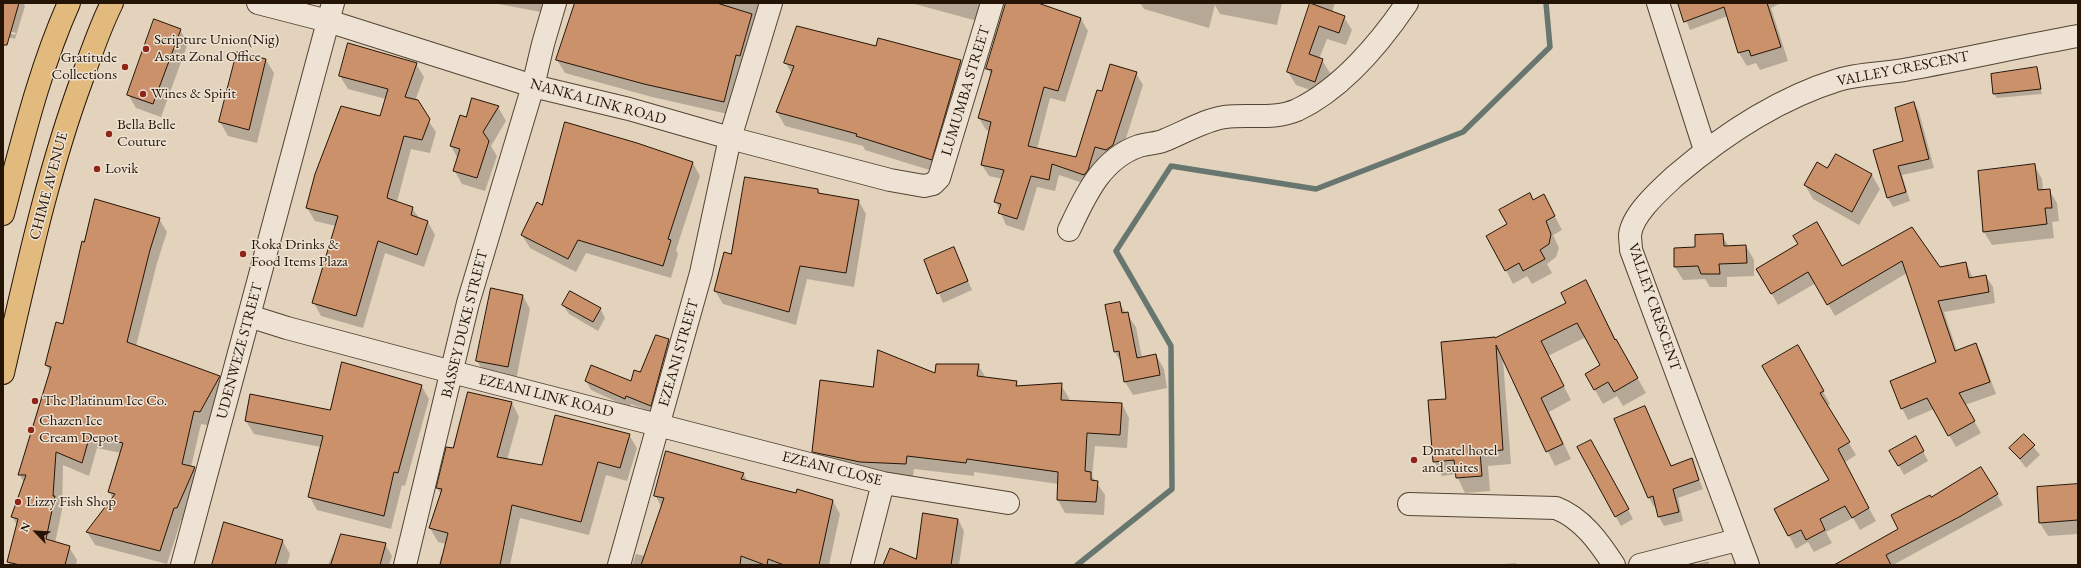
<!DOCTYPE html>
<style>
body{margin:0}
#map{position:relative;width:2081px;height:568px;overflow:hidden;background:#e3d3bc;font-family:"EB Garamond",serif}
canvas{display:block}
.frame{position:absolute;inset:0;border:4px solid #241406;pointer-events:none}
.north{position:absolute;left:16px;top:512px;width:40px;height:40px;-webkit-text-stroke:3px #ede2d3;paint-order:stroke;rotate:295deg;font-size:11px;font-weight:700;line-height:16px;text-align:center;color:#241406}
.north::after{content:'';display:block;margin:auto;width:14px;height:18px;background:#241406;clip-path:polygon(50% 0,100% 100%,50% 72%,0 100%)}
</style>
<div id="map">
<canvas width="2081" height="568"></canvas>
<div class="frame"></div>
<div class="north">N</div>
</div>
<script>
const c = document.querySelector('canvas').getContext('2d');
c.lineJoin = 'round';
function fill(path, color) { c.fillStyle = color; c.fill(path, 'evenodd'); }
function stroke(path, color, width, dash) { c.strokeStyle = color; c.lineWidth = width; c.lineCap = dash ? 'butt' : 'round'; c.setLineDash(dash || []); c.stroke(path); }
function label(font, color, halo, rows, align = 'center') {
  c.font = font + ' "EB Garamond",serif'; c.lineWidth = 3; c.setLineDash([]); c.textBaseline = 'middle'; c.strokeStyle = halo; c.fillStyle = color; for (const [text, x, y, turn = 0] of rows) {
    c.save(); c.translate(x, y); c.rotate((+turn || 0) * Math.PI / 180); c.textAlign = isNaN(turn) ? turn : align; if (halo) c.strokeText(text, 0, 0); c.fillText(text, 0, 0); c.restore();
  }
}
fill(new Path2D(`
 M3 3H23L25 6 15 39 3 36V31L15 35 16 33 3 29Z
 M493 3H542L541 12Z
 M575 3H762L732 115 652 97 565 73 557 60Z
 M911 3H986L981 22Z
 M1007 3H1035L1081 19 1088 31 1065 102 1050 98 1037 149 1076 158 1103 93 1136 73 1143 85 1120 157 1091 186 1059 175 1055 191 1037 187 1024 231 1006 225 996 202 1003 179 989 176 982 165 990 131 986 130 979 118 992 76 987 68Z
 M1140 3H1282L1277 25 1220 14 1215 5 1209 28 1144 9Z
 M1312 3H1335L1332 12 1344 17 1352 30 1346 45 1327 39 1319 59 1322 60 1330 73 1322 94 1296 85 1288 72Z
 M1679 3H1781L1771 8 1788 61 1760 70 1756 63 1747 66 1739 53 1728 16 1690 30Z
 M180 30 188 43 161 117 136 108 128 94Z
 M877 48 961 61 968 75 939 173 865 150 863 146 785 126 777 112 792 74 785 62Z
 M237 53 266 60 274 73 257 143 228 136 220 122Z
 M416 64 424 77 415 101 436 132 430 153 411 149 397 202 412 208 419 218 428 222 435 235 424 267 385 253 363 328 321 316 314 303 336 226 315 221 307 208 380 118 386 99 348 89 340 76Z
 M2036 68 2042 94 1997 98 1994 94 1992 75Z
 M473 99 498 107 506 121 491 146 497 156 485 191 462 184 454 170 458 159 451 146 467 118Z
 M1914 103 1919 112 1934 168 1902 175 1910 201 1893 207 1888 198 1874 151 1904 141Z
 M1836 155 1872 175 1880 189 1859 225 1813 199 1805 185 1828 170Z
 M693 163 700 176 676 250 678 254 671 278 586 253 576 272 530 248 522 235 543 207Z
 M2034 165 2042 179 2043 191 2049 190 2057 203 2059 221 2052 222 2054 238 1992 245 1984 232Z
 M818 190 820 194 858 200 866 214 854 287 807 279 796 325 723 304 715 291 732 255Z
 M1533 201 1551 209 1562 230 1553 235 1559 248 1556 257 1547 264 1552 273 1532 284 1527 276 1513 284 1506 270 1509 225Z
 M159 219 167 232 157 263 136 346 219 376 227 389 207 425 201 424 191 467 195 468 202 481 184 521 181 520 167 564 95 545 87 532 113 498 109 492 121 453 97 448 89 476 63 465 62 510 55 543 69 547 77 560 76 565H10L8 561 17 525 12 516 24 483 20 475 50 372 46 365 63 325Z
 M1912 228 1939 268 1966 263 1973 278 1986 276 1993 287 1995 303 1944 312 1957 351 1976 345 1982 356 1996 394 1965 405 1981 433 1956 447 1934 409 1908 420 1902 408 1937 363 1907 273 1835 316 1816 283 1778 305 1758 269 1842 268Z
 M1722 235 1729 247 1746 246 1754 260V276L1727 277V287H1710L1705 279 1683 280 1675 267V249L1696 248Z
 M954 248 972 290 943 303 925 260Z
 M1586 281 1616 340 1646 393 1623 406 1617 396 1603 404 1586 374 1602 365 1586 337 1548 356 1571 400 1549 412 1571 459 1555 466 1503 360 1511 464 1488 466 1490 491 1465 493 1456 474 1442 476 1434 461 1447 399 1495 339 1568 304Z
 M523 296 530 309 516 380 485 374 477 361Z
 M1119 303 1136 327 1142 358 1156 355 1164 369 1167 388 1133 395 1125 382 1122 365 1115 352Z
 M563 305 600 308 605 318 598 331 569 314Z
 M657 337 669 340 674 349 656 414 631 404 630 408 591 390 586 381 631 382 641 373Z
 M1797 346 1830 404 1827 406 1856 455 1844 463 1876 521 1860 530 1853 518 1826 532 1832 543 1814 552 1808 542 1796 549 1775 509 1831 481Z
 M978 365 986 378 1016 382 1019 387 1061 385 1069 398V401L1122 404 1129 418 1127 448 1095 446 1092 476 1105 495 1104 515 1065 513 1058 500 1059 484 974 472V476L914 469 913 477 820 465 813 451 874 389Z
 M421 385 429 399 405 486 402 485 391 529 317 510 309 496 321 447 254 434 246 421 331 411Z
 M512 403 519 417 507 460 543 466 629 435 637 448 627 481 606 475 589 535 520 518 510 565H439L441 556H444L446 544 438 542 430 528 441 494 437 488 454 450Z
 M1644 407 1671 467 1691 460 1703 489 1678 498 1683 521 1664 526 1659 517 1656 505 1654 507 1649 498 1615 419Z
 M2024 435 2040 455 2026 468 2011 448Z
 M1921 447 1928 461 1904 475 1891 452Z
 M1578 448 1596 450 1633 519 1621 526Z
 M1981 468 2003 505 1893 565H1853Z
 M743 473 748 482 797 495 833 501 840 514 829 565H740L662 508 655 495Z
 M2078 485V534L2048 536 2040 523Z
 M958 519 964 531 959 565H884L917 560Z
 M282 540 290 554 287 565H213Z
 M385 544 392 556 389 565H328L333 554Z
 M636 554 645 556 705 565H632Z
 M1708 561 1710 565H1694Z
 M1516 563 1517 565H1492Z`), '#0003');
stroke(new Path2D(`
 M1077 565 1172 489 1171 346 1116 251 1171 166 1316 189 1463 132 1550 47 1546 3`), '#687670', 5.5);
const building = new Path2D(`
 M3 3H19L7 45H3Z
 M575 3H717L752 14 740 56 736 55 724 102 644 84 556 60Z
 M1006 3H1038L1081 18 1058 91 1044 87 1028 146 1076 157 1097 90 1102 91 1110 64 1137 72 1113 145 1106 150 1095 147 1088 170 1084 175 1052 164 1049 180 1031 176 1017 219 998 213 1001 204 994 202 1004 170 981 165 991 122 978 118 992 70 986 69Z
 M1310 3 1345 16 1339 33 1319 26 1309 54 1323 59 1315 82 1287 72Z
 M1678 3H1767L1781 47 1751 56 1749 50 1738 53 1724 7 1684 22Z
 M154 19 181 29 153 104 127 95Z
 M797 26 876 46 878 38 961 60 932 160 856 136 857 134 776 112 794 66 784 63Z
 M348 43 417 63 405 97 418 100 430 119 422 140 404 136 388 193 387 198 413 207 411 215 428 221 417 255 378 241 356 316 312 303 338 216 306 208 315 174 341 106 380 116 388 89 339 76Z
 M237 52 266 59 249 130 219 122Z
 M2037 67 2041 89 1993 94 1991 74Z
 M472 98 499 106 483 132 489 141 477 178 453 171 460 149 450 146 460 115 466 117Z
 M1914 102 1929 159 1898 166 1906 192 1887 198 1873 150 1903 141 1895 108Z
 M565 122 637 143 693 162 668 239 671 240 663 266 578 240 568 259 521 235 537 202 542 205Z
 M1836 154 1872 174 1852 212 1804 185 1817 162 1827 168Z
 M2035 164 2038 190 2050 189 2052 208H2045L2047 224 1983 232 1978 171Z
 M745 177 818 189V193L859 200 846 273 800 266 789 312 714 291 724 252 731 254Z
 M1530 193 1533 200 1544 194 1555 216 1546 221 1551 234 1549 244 1540 250 1545 259 1523 271 1519 263 1505 271 1486 236 1507 224 1499 210Z
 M95 199 160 218 150 250 127 342 220 376 200 412 194 411 182 464 195 467 177 508H174L160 551 86 532 115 494 108 492 123 443 90 435 82 463 56 452 53 496H55L46 539 70 546 65 565H20L7 562 18 519 11 517 26 475H18L51 367 45 365 56 322 63 324 82 241 84 242Z
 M1817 222 1842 266 1912 227 1940 267 1966 262 1969 278 1986 275 1989 292 1938 301 1955 351 1976 343 1990 382 1959 393 1975 421 1948 436 1927 398 1901 409 1890 381 1936 362 1902 261 1827 305 1808 272 1771 294 1756 269 1798 244 1793 236Z
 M1723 234 1724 246 1746 245 1747 263 1719 264 1720 274H1701L1698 266 1674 267V248L1695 247V235Z
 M954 247 968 281 937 294 924 260Z
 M1586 280 1615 340 1616 339 1638 378 1614 392 1608 382 1594 390 1585 374 1600 365 1577 323 1541 341 1564 386 1541 398 1563 444 1546 452 1496 345 1503 450 1480 452 1482 476 1456 478 1454 460 1433 462 1428 400 1446 399 1441 342 1495 337V338L1566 303 1561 293Z
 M491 288 523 295 508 367 476 361Z
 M570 291 601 308 593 322 562 305Z
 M1120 302 1122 313 1128 312 1137 358 1156 354 1160 375 1124 382 1119 351 1114 352 1105 305Z
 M656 335 669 339 651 406 626 396 625 399 585 381 591 365 631 381 634 370 640 372Z
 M1798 345 1824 391 1820 393 1850 442 1838 449 1869 508 1852 518 1845 506 1820 519 1825 530 1806 540 1801 530 1788 536 1774 509 1829 480 1762 366Z
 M878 350 935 373 936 364H979L977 376 1017 381 1016 386 1062 383 1061 400 1122 403 1120 435 1087 433 1085 471 1091 472V480L1098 481 1096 502 1057 500 1058 472 967 459 966 463 907 456 906 464 860 462 812 452 820 380 873 387Z
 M342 362 422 385 398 473 394 472 384 516 308 497 323 436 245 421 250 394 330 410Z
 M468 392 512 402 497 457 542 465 555 415 630 434 620 468 598 462 581 522 512 505 500 565H440L448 533 429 528 442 489 436 488 446 447 453 448Z
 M1645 406 1671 466 1692 458 1699 480 1673 489 1679 512 1658 517 1653 496 1648 498 1614 419Z
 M2024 434 2035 445 2020 459 2009 448Z
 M1916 436 1924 451 1898 466 1889 451Z
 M1591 440 1629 509 1615 517 1577 447Z
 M666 451 744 473 741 479 796 493 797 489 833 500 819 565H784L768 559 767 565H765L741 556 740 565H641L664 498 654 496Z
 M1981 467 1998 494 1961 516 1886 555 1891 565H1834L1898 529 1891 515 1930 495 1931 497Z
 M2078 484V520L2039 523 2037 487Z
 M923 513 958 519 951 565H883L890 548 916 559Z
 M224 522 283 540 275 565H212Z
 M341 534 386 543 380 565H331Z`);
fill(building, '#cb916b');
stroke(building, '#241406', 1);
const minor = new Path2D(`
 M258 3 328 21 533 86 629 109 730 138 890 180 924 186 933 184 939 178 992 3
 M1658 3 1705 150
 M1069 230C1085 196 1101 159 1139 146 1147 143 1157 144 1165 140 1185 132 1204 120 1225 117 1249 114 1274 120 1297 110 1341 89 1380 43 1407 3
 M249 316 287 328 452 372 883 483 1008 503
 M1409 504 1556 508C1582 518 1599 542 1614 565
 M182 565 333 3
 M405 565 468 303 533 86 543 44 555 3
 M619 565 701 273 730 138 771 3
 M862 565 883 483
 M1640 565 1737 540
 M1748 565 1631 250C1631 245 1630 240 1630 235 1632 214 1661 189 1675 176 1723 135 1777 99 1838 80 1860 73 1886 74 1909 69 1966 59 2021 46 2078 36`);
const major = new Path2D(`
 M3 214C22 143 39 70 69 3
 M3 373C26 274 47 174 82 79 91 53 100 27 112 3`);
stroke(minor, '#544434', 24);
stroke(major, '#241406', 24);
stroke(minor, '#ede2d3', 22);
stroke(major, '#e2ba7e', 22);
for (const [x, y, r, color] of [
 [146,49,4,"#8f2418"],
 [125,67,4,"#8f2418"],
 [143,94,4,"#8f2418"],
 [109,134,4,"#8f2418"],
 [97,169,4,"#8f2418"],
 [243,254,4,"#8f2418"],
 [35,401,4,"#8f2418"],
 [31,430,4,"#8f2418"],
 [1414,460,4,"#8f2418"],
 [18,502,4,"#8f2418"]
]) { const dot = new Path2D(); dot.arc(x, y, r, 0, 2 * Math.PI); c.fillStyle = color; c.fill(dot); stroke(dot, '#ede2d3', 1.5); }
label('15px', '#241406', '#ede2d3', [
 ["Scripture Union(Nig)",154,40],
 ["Asata Zonal Office",154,57],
 ["Gratitude",117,58,"right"],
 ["Collections",117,75,"right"],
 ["Wines & Spirit",151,94],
 ["Bella Belle",117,125],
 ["Couture",117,142],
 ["Lovik",105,169],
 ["Roka Drinks &",251,245],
 ["Food Items Plaza",251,262],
 ["The Platinum Ice Co.",43,401],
 ["Chazen Ice",39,421],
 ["Cream Depot",39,438],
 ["Dmatel hotel",1422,451],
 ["and suites",1422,468],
 ["Lizzy Fish Shop",26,502]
], 'left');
label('15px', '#241406', '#ede2d3', [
 ["VALLEY CRESCENT",1903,69,-11],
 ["LUMUMBA STREET",966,91,-73],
 ["NANKA LINK ROAD",598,102,15],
 ["CHIME AVENUE",49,186,-75],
 ["VALLEY CRESCENT",1654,307,71],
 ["BASSEY DUKE STREET",465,324,-76],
 ["UDENWEZE STREET",240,351,-75],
 ["EZEANI STREET",679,353,-74],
 ["EZEANI LINK ROAD",546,396,14],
 ["EZEANI CLOSE",832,469,14]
]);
</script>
